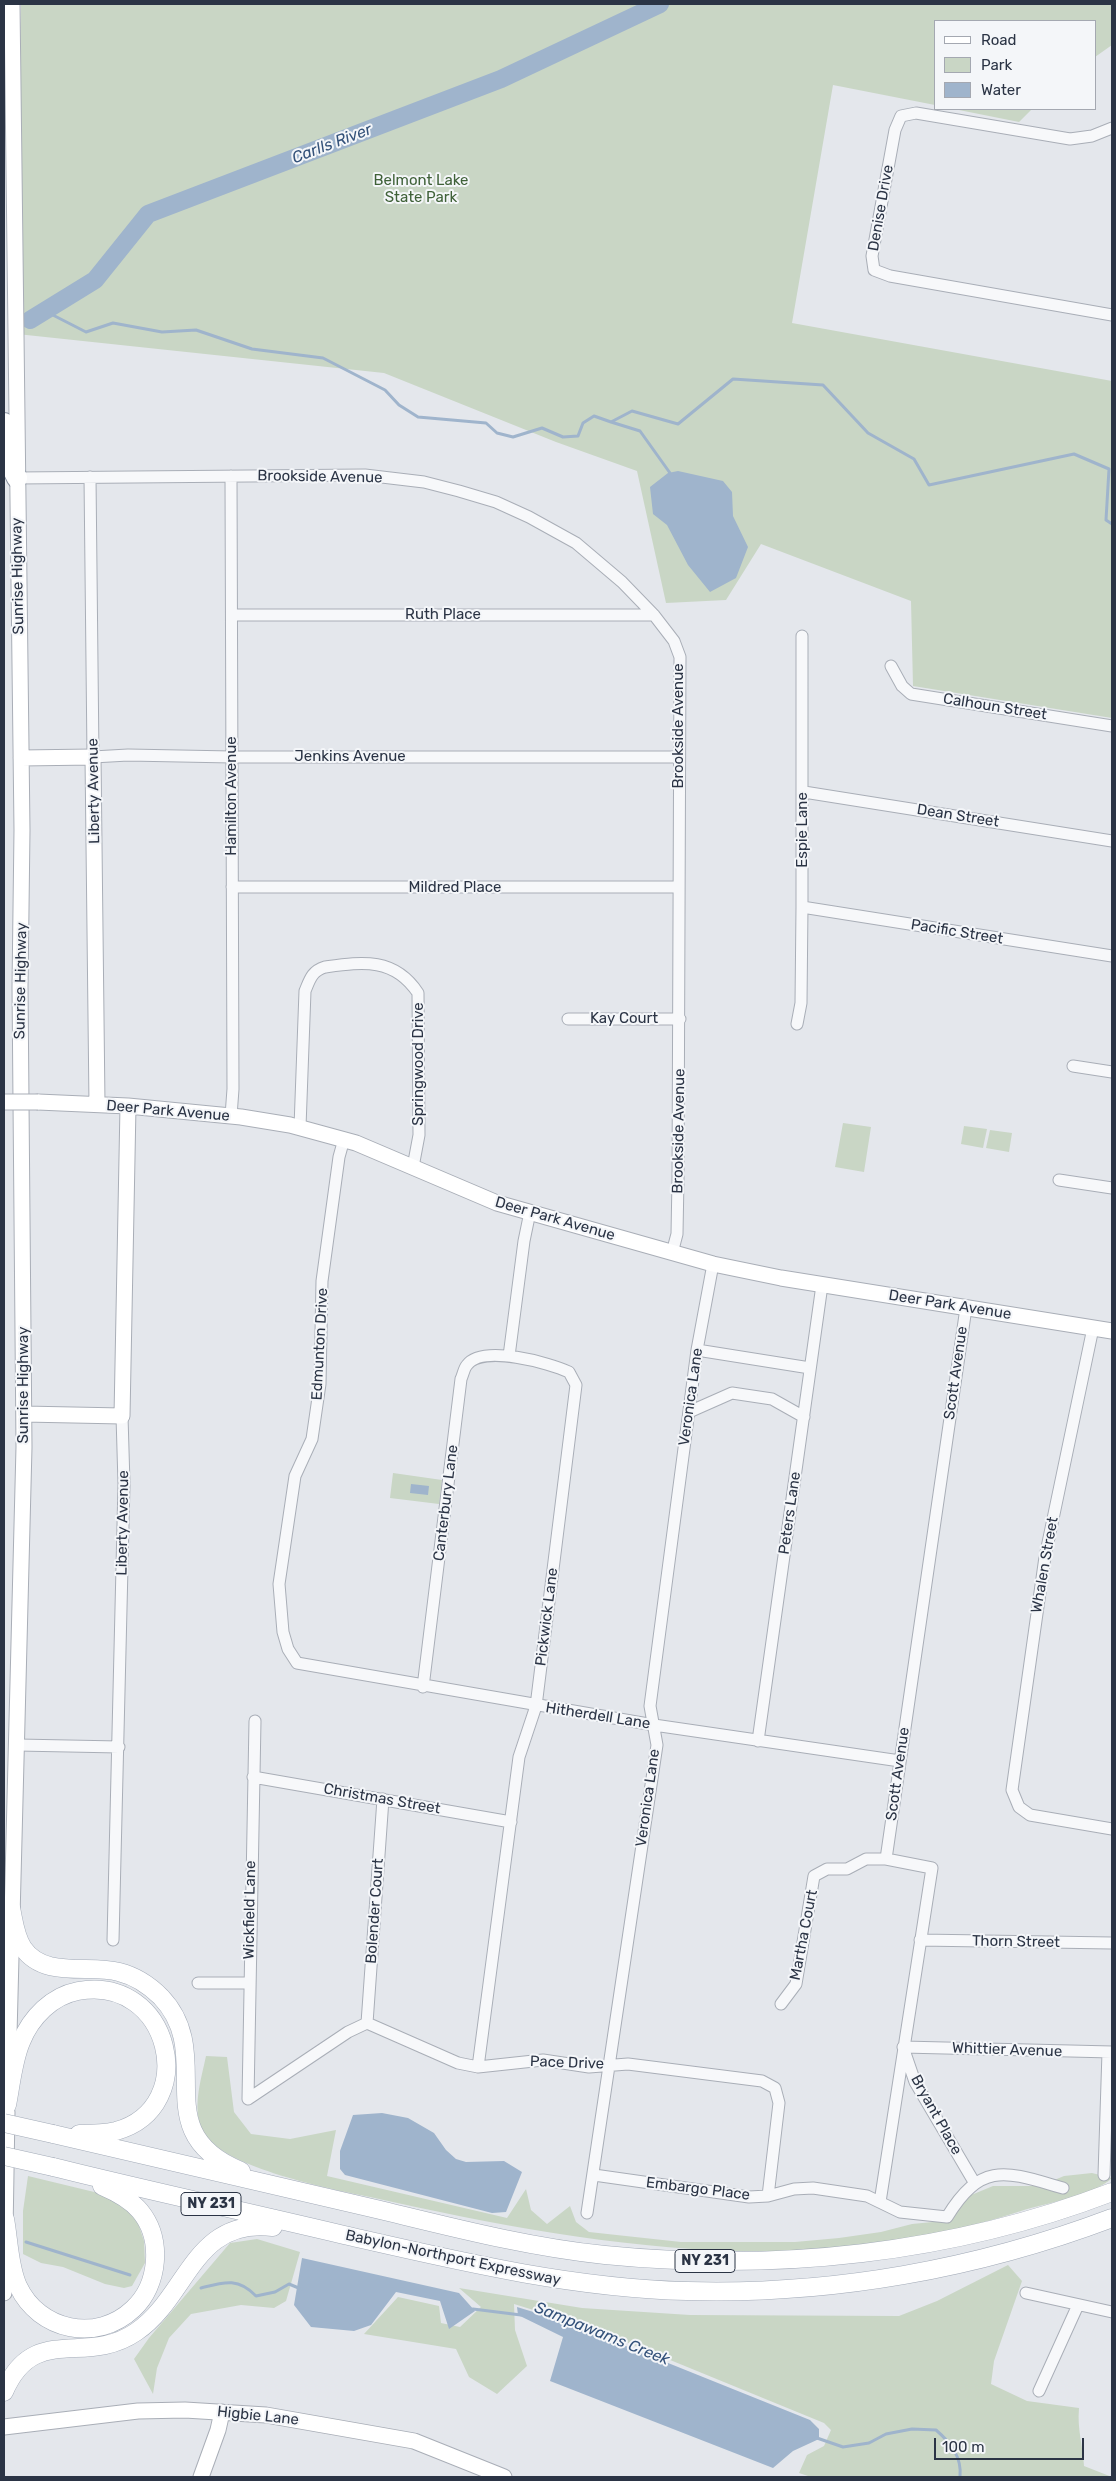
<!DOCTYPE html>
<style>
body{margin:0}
#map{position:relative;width:1116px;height:2481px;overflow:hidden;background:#e4e7ec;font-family:Rubik,sans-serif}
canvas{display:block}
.frame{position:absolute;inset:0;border:5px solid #2b3445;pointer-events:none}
.legend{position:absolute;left:934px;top:20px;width:162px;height:90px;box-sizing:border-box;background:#f4f6f9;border:1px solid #a4a8b1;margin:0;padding:6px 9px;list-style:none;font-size:15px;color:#2b3445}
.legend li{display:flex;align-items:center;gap:10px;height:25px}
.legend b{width:25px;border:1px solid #a4a8b1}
.scale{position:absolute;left:934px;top:2438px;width:150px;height:22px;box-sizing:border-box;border:2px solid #2b3445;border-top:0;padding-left:6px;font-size:15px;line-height:18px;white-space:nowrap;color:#2b3445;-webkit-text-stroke:4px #f4f6f9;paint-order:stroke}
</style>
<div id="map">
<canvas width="1116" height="2481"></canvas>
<div class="frame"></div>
<ul class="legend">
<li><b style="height:6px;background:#fff"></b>Road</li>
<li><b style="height:14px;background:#c9d6c5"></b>Park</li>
<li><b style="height:14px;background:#9fb4cc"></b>Water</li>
</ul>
<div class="scale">100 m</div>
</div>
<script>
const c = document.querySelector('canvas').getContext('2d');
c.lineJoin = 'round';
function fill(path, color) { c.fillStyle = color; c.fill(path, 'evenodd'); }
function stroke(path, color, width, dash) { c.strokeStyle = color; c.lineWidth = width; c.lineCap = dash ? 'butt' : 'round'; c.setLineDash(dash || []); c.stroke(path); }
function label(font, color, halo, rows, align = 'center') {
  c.font = font + ' Rubik,sans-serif'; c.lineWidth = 4; c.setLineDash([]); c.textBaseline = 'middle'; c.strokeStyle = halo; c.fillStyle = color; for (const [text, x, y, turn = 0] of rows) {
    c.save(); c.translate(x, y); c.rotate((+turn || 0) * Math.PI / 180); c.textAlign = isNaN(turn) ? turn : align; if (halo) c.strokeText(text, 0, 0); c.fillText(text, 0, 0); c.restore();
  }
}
fill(new Path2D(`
 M21 4H1112V45L1095 57V21H935V105L833 85 792 323 1112 381V718L913 686 911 601 761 544 726 600 666 603 637 471 556 442 384 373 17 334Z
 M954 109H1032L1019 122Z
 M843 1123 871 1127 864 1172 835 1167Z
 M964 1126 987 1129 983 1148 961 1144Z
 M990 1130 1012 1133 1009 1152 986 1148Z
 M393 1473 442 1480 439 1504 390 1498Z
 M206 2056 227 2057 234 2112 251 2134 290 2139 336 2130 327 2176 507 2218 526 2189 531 2210 547 2224 570 2206 576 2222 589 2232 681 2242H795L839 2238 881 2232 912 2224 943 2221 964 2198 993 2186H1040L1064 2176 1092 2173 1112 2178C1091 2197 1049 2202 1021 2211 968 2228 913 2241 857 2248 818 2253 778 2251 739 2251 614 2248 492 2224 370 2197 330 2189 227 2168 205 2135 190 2113 201 2080 206 2056Z
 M28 2176 119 2198 138 2223 144 2241 145 2263 132 2286 124 2288 105 2284 63 2267 41 2263 23 2254V2211Z
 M257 2239 300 2252 286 2301 274 2308 241 2305 191 2314 169 2338 157 2368 153 2394 134 2359 149 2338 230 2243Z
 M1008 2265 1022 2281 994 2361 991 2384 1027 2401 1079 2408C1077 2430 1083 2445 1084 2466L1112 2477H811L799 2473 807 2455 824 2446 831 2430 824 2423 592 2328 514 2304 515 2330 527 2366 497 2394 469 2377 456 2349 364 2334 398 2297 439 2306 441 2323 460 2327 481 2307 459 2288 582 2308 690 2315 899 2316 937 2301Z`), '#c9d6c5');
fill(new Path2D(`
 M678 471 723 481 732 492 733 516 748 547 736 578 710 592 688 565 667 525 653 514 650 487 668 473Z
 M411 1484 429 1486 428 1495 410 1493Z
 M382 2113 408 2118 434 2133 446 2150 456 2159 466 2162 504 2161 522 2172 506 2212 492 2213 345 2175 340 2169V2151L353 2115Z
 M302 2258 459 2293 475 2311 449 2329 440 2301 396 2292 371 2325 354 2331 311 2327 294 2305Z
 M517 2307 566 2322 810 2420 819 2429V2439L793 2451 773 2468 550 2381 563 2337 518 2315Z`), '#9fb4cc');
stroke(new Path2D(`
 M45 311 86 332 113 323 162 332 196 330 252 349 323 358 385 390 399 405 418 417 486 423 497 433 513 437 542 428 563 437 578 436 583 423 594 416 611 422 632 411 678 424 733 379 823 385 868 433 914 459 929 485 1074 454 1109 469 1106 520 1112 524
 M611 422 640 431 670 473
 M26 2242 130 2275
 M201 2288C224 2282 238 2277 256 2296L275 2292 289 2284 301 2289
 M473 2309 521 2315
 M817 2438 843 2447 869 2443 886 2434 912 2429 936 2430C951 2443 962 2457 960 2477`), '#9fb4cc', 3);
stroke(new Path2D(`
 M30 320 95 280 148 214 501 79 660 4`), '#9fb4cc', 18);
const street = new Path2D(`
 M1112 128 1092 136 1070 139 916 113 901 116 895 130 872 256 874 270 890 276 1112 315
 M90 477 93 757 128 755 232 757H679
 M17 478 365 475 424 482 459 491 496 502 529 517 576 543 622 582 654 615 674 641 680 657 678 1179 677 1234 672 1253
 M232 615H654
 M891 666 902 686 911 694 1112 726
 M804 792 1112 841
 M232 887H678
 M802 907 1112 956
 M568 1019H680
 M797 1024 801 1003 802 907V636
 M1073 1066 1112 1072
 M231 1116 233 1089 231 476
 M300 1127 305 991C310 979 312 971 325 967 362 962 394 957 418 993L419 1135 413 1167
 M344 1139 339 1157 322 1281 320 1384 312 1439 295 1476 279 1584 283 1632 288 1649 297 1663 654 1725 900 1761
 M1059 1180 1112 1188
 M1093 1328 1045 1557 1012 1790 1019 1807 1030 1815 1112 1829
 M697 1350 810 1368
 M509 1356 524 1241 530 1212
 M689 1412 732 1393 772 1399 804 1417
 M423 1687 461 1379C463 1375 464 1368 467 1365 482 1344 550 1363 569 1372L576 1385 536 1706 519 1757 478 2067
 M758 1741 822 1285
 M18 1745 119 1747
 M253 1777 511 1822
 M886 1859 966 1308
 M113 1940 124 1484 122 1416
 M920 1940 1112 1943
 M198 1983H248
 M781 2004 796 1984 814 1876 827 1869H847L866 1859H886L932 1868 880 2202
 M367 2023 383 1799
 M248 2099 348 2032 367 2023 458 2063 478 2067 543 2060 589 2067 628 2064 762 2081 775 2088 779 2103 768 2196
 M248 2099 255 1721
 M594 2175 749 2197 768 2196 794 2189 813 2188 867 2196 900 2212 947 2217C982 2160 1007 2172 1063 2188
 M1104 2175 1108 2052
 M974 2182 915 2082 903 2047 1112 2052
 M587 2213 657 1745 650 1706 697 1350 713 1264
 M1026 2293 1112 2312
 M1039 2391 1078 2305`);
const secondary = new Path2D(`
 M21 758 93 757 97 1104
 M38 1102 128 1106 241 1117 290 1125 356 1143 497 1203 713 1264 781 1278 1112 1331
 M24 1414 122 1416 128 1106
 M8 2074 24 1447 20 987 22 830 12 4
 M4 2293 7 2112
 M4 2427 138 2411 185 2410 266 2415 414 2441 504 2477
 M201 2477 218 2430 222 2412`);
const primary = new Path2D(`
 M11 1908C14 1922 15 1936 23 1948 44 1979 89 1964 119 1972 135 1976 150 1986 161 1997 218 2057 144 2132 241 2171
 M7 2105C11 2085 13 2061 21 2042 31 2017 52 1996 78 1991 170 1974 202 2107 116 2131 104 2134 91 2134 79 2134
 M53 2134C161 2159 268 2184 376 2209 451 2227 527 2247 605 2255 776 2272 951 2254 1112 2192
 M53 2167C150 2191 247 2212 344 2235 458 2261 570 2288 687 2291 832 2295 977 2269 1112 2218
 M5 2219C9 2240 9 2267 18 2286 39 2331 97 2343 133 2309 159 2285 163 2239 140 2211 130 2199 116 2192 102 2186
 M4 2392C34 2322 85 2367 136 2332 188 2297 193 2217 273 2227`);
const highway = new Path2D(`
 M4 423 9 462 17 478`);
stroke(street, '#a9aeb7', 13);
stroke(secondary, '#a9aeb7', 17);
stroke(primary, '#a3abb8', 19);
stroke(highway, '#8b94a3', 22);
stroke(street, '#f7f8fa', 11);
stroke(secondary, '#fff', 15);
stroke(primary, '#fff', 18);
stroke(highway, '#fff', 20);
const secondaryBridge = new Path2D(`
 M4 1102H38`);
const primaryBridge = new Path2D(`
 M4 2123 53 2134
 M4 2156 53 2167`);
stroke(secondaryBridge, '#a9aeb7', 17, []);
stroke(primaryBridge, '#a3abb8', 19, []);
stroke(secondaryBridge, '#fff', 15);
stroke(primaryBridge, '#fff', 18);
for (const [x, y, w] of [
 [211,2204,60],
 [705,2261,60]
]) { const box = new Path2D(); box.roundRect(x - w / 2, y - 11.5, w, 23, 4); c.fillStyle = '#f4f6f9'; c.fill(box); stroke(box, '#2b3445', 1); }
label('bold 14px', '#2b3445', null, [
 ["NY 231",211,2204],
 ["NY 231",705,2261]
]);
label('15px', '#3f6138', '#f4f6f9', [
 ["Belmont Lake",421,181],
 ["State Park",421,198]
]);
label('15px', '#2b3445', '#f4f6f9', [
 ["Denise Drive",881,208,-80],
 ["Brookside Avenue",320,477,1],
 ["Sunrise Highway",18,576,-91],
 ["Ruth Place",443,615],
 ["Calhoun Street",995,707,9],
 ["Brookside Avenue",679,726,-90],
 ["Jenkins Avenue",350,757],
 ["Liberty Avenue",94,791,-91],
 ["Hamilton Avenue",232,796,-90],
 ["Dean Street",958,816,9],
 ["Espie Lane",803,830,-90],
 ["Mildred Place",455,888],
 ["Pacific Street",957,932,9],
 ["Sunrise Highway",21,981,-89],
 ["Kay Court",624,1019],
 ["Springwood Drive",419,1064,-90],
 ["Deer Park Avenue",168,1111,5],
 ["Brookside Avenue",679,1131,-89],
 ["Deer Park Avenue",555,1219,16],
 ["Deer Park Avenue",950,1305,9],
 ["Edmunton Drive",320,1344,-87],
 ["Scott Avenue",956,1373,-82],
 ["Sunrise Highway",24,1385,-90],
 ["Veronica Lane",691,1397,-82],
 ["Canterbury Lane",446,1503,-83],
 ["Peters Lane",790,1513,-82],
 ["Liberty Avenue",123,1523,-89],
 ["Whalen Street",1045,1565,-80],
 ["Pickwick Lane",547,1617,-83],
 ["Hitherdell Lane",598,1716,9],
 ["Scott Avenue",898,1774,-82],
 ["Veronica Lane",648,1798,-82],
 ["Christmas Street",382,1799,10],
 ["Wickfield Lane",250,1910,-89],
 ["Bolender Court",375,1911,-86],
 ["Martha Court",804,1935,-79],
 ["Thorn Street",1016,1942,1],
 ["Whittier Avenue",1007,2050,2],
 ["Pace Drive",567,2063,2],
 ["Bryant Place",936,2115,61],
 ["Embargo Place",698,2189,7],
 ["Babylon-Northport Expressway",453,2258,12],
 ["Higbie Lane",258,2416,6]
]);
label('italic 16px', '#34527a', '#f4f6f9', [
 ["Carlls River",332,144,-21],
 ["Sampawams Creek",602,2334,22]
]);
</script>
